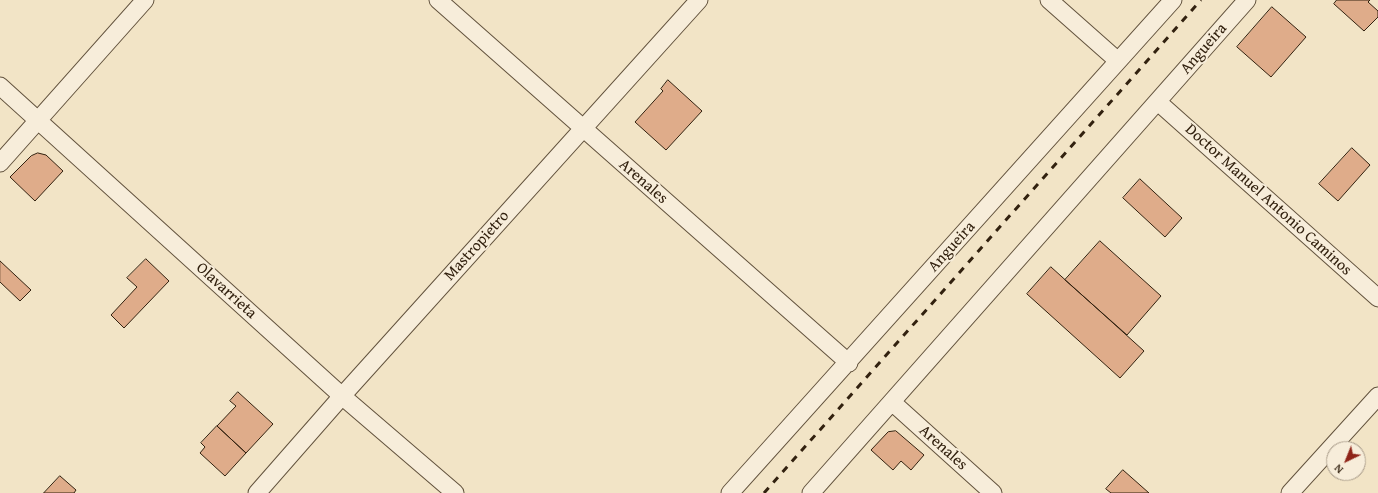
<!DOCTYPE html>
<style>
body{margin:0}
#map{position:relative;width:1378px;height:493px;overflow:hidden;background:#f2e4c6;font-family:"Gentium Book Plus",serif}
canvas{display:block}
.north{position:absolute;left:1326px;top:441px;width:40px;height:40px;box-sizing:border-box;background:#f7edda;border:1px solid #a89b89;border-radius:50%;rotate:223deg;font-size:11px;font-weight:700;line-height:16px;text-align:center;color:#32210f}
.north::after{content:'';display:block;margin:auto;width:14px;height:18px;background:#8f2418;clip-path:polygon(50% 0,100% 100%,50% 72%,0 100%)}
</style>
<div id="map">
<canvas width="1378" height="493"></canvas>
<div class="north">N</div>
</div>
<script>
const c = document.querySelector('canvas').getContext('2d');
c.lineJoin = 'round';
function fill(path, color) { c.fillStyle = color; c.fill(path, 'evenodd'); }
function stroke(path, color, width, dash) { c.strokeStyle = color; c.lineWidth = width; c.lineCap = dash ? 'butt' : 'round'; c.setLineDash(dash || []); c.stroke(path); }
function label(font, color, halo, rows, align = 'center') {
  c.font = font + ' "Gentium Book Plus",serif'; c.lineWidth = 4; c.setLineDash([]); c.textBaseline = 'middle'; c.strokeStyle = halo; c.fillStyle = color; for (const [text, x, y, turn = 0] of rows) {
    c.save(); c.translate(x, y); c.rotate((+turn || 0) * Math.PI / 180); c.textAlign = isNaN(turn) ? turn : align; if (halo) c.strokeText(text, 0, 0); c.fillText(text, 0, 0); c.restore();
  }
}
const building = new Path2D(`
 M1337 0H1370L1368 2 1378 11V17L1364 31 1334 4Z
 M1272 7 1306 37 1271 77 1237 47Z
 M668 80 702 111 666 150 635 122 663 91 661 89Z
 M1352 148 1370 165 1338 201 1319 184Z
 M38 153 46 155 63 171 35 201 10 177 31 156Z
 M1140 179 1182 218 1165 237 1123 198Z
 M1100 241 1161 296 1127 335 1065 280Z
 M146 259 169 281 124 328 111 315 137 287 127 278Z
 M0 261 31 290 20 301 0 282Z
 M1051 267 1144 351 1120 378 1027 294Z
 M238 392 273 424 246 453 217 426 236 406 230 401Z
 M217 426 246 453 225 476 200 453 205 447 201 443Z
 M896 431 924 455 911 470 901 461 893 470 871 450 888 432Z
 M1123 470 1149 493H1111L1106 489Z
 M60 476 76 490 74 493H44Z`);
fill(building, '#dfac8a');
stroke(building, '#32210f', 1);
const minor = new Path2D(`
 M438 0 849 363
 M1049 0 1118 61
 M0 86 342 396 455 493
 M1158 102 1378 298
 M0 163 145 0
 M892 402 993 493
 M257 493 342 396 699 0
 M730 493 1173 0
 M811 493 1247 0
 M1290 493 1378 396`);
stroke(minor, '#62523d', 19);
stroke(minor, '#f7edda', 17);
stroke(new Path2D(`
 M764 493 1201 0`), '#32210f', 3, [7, 7]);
label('16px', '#32210f', '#f7edda', [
 ["Angueira",1204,49,-49],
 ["Arenales",643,182,41],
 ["Doctor Manuel Antonio Caminos",1268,200,42],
 ["Mastropietro",477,246,-48],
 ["Angueira",952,247,-48],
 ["Olavarrieta",226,291,42],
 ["Arenales",943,448,42]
]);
</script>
